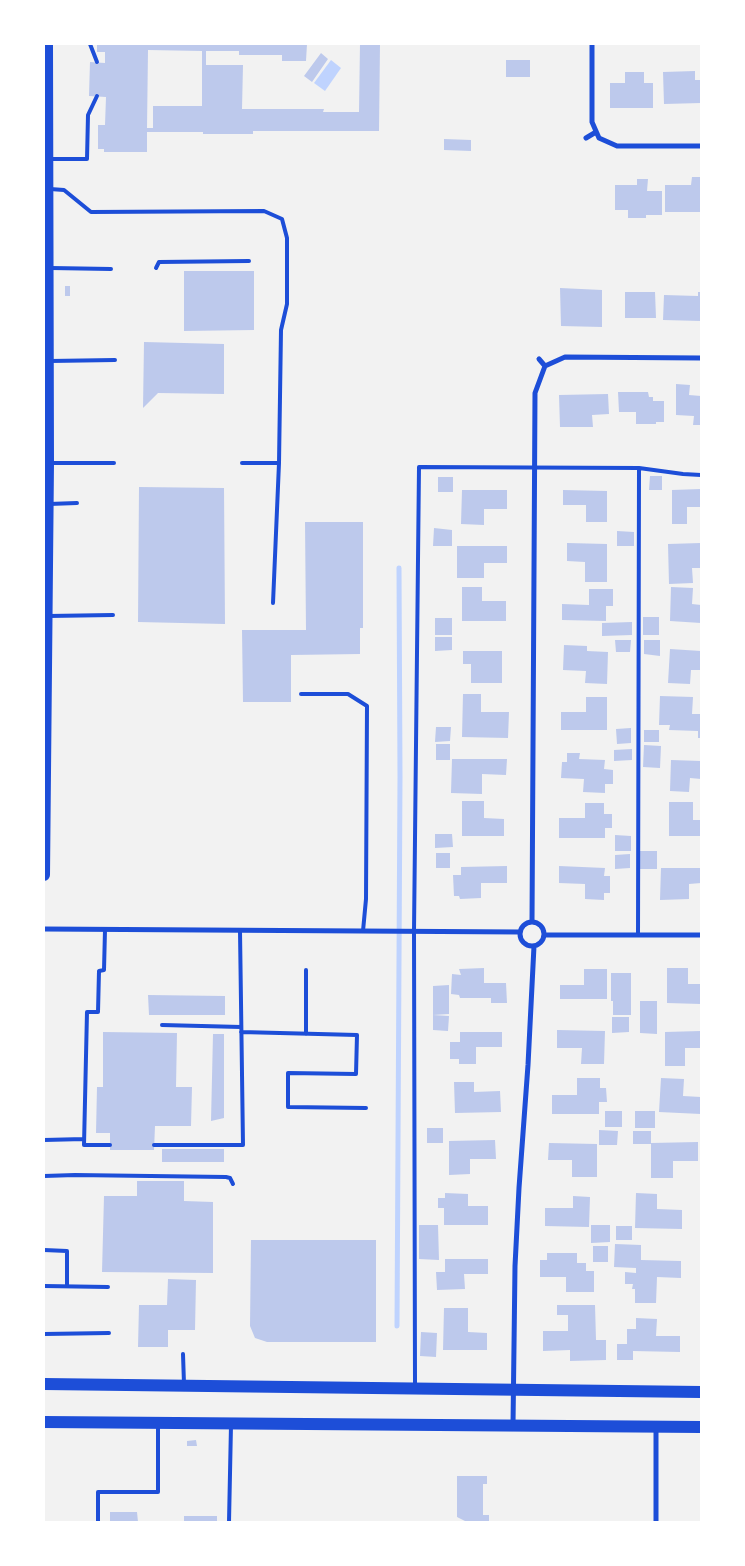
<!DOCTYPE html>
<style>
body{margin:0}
#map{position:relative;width:745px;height:1566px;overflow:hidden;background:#f2f2f2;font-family:"Public Sans",sans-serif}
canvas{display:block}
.frame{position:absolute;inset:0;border:45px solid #fff;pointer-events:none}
</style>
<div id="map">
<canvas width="745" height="1566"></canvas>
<div class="frame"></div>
</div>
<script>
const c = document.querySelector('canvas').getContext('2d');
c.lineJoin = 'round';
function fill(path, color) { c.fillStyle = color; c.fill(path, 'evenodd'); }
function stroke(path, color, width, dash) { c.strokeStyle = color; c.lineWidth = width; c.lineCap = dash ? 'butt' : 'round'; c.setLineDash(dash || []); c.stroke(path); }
fill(new Path2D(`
 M331 60 341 68 325 91 314 83Z`), '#bfd3fe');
stroke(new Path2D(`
 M397 1326 400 777 399 568`), '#bfd3fe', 5);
fill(new Path2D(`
 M97 44H307L306 61H282V55H239V51H206V65H243L242 109H324L323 112H359L360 44H380L379 131H253V134H203V132H147V152H104V149H98V125H105L106 97 89 96 90 62 105 63V52H97ZM148 50 202 51V106H153V128H147Z
 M321 53 328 59 312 82 304 76Z
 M506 60H530V77H506Z
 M695 71V80H701V103L664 104 663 72Z
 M625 72H644V83H653V108H610V83H625Z
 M444 139 471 140V151L444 150Z
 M692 177H701V212H665V185H691Z
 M637 179H648L647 191H662V215H646V218H628V210H615V185H637Z
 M184 271H254V330L184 331Z
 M65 286H70V296H65Z
 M560 288 602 290V327L561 326Z
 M625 292H655L656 318H625Z
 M698 292H701V321L663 320 664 295 698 296Z
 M144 342 224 344V394L158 393 143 408Z
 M676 384 690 385 689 395 701 396V425H693L694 416 676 415Z
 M618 392H648L649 397H653V401H664V422H656V424H636V412H619Z
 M608 394 609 414 592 415 593 427H560L559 395Z
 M650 476H662V490H649Z
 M438 477H453V492H438Z
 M139 487 224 488 225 624 138 622Z
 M701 489V507H687V524H672V490Z
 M462 490H507V509H484V525L461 524Z
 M563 490 607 491V522H586V505H563Z
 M305 522H363V628H360V654L291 655V702H243L242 630H306Z
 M434 528 452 530V546H433Z
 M617 531 634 532V546H617Z
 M567 543 607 544V582H585V562L567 561Z
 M701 543V568H692L693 583 669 584 668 544Z
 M457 546H507V563H484V578H457Z
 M462 587H482V601H506V621H462Z
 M671 587 693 588 692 604 701 605V623L670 621Z
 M589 589H613V606H606V621L562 620V604L589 605Z
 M643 617H659V635H643Z
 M435 618H452V635H435Z
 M632 622V635L602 636V623Z
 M435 637H452V650L435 651Z
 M615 640H631L630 652H616Z
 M644 640H660V656L644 654Z
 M564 645 587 646V651L608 652 607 684 585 683 586 671 563 670Z
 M670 649 701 651V670H691L690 684 668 683Z
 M463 651H502V683H471V664H463Z
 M463 694H481V712H509L508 738 462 737Z
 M660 696 693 697 692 714H701V738H698V731L669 730 670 725H659Z
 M586 697H607V730H561V712H586Z
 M436 727H451L450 741 435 742Z
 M631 728V743L617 744 616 729Z
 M644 730H659V742H644Z
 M436 744H450V760H436Z
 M644 745 661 746 660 768 643 767Z
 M632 749V760L614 761V750Z
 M567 753H580L579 759 605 760 604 769 613 770V784H605V793L583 792 584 779 561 778 562 762H567Z
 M452 759H507L506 775 482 774V794L451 793Z
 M671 760 701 761V779L690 778 689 792 670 791Z
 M462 801H484V818L504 819V836H462Z
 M669 802H693V820H701V836H669Z
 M585 803H604V814H612V828H605V838H559V818H585Z
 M435 834H452L453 847 435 848Z
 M615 835 631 836V851H615Z
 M639 851H657V869H639Z
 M436 853H450V868H436Z
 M630 854V868L615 869V855Z
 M507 866V883H481V898L460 899 459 896H454L453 875H461V867Z
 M559 866 605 868 604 876H610V893H604V900L585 899V884L559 883Z
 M661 868H701V883L689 884V899L660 900Z
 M484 968V983H506L507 1003H491V998H460L459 995 451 994 452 974 461 975 459 969Z
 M667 968H688V984H701V1004L667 1003Z
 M584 969H607V999H560V985H584Z
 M611 973H631V1015H613V1001H611Z
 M449 985V1014L433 1015V986Z
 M148 995 225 996V1015H149Z
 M640 1001H657V1034L640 1033Z
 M433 1015 449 1016 448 1031 433 1030Z
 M612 1017H629V1032L612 1033Z
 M557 1030 605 1031 604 1064H581L582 1048H557Z
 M701 1031V1048H685V1066H665V1032Z
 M103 1032 177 1033 176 1087H192L191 1126H155L154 1150H110V1133H96L97 1087H103Z
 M460 1032H502V1047H476V1064H459V1059H450V1042H460Z
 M213 1034H224V1118L211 1121Z
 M577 1078H600V1088H606L607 1102H599V1114H552V1095H577Z
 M661 1078 684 1079 683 1096 701 1097V1114L659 1112Z
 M454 1082H474V1092L500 1091 501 1112 455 1113Z
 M605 1111H622V1127H605Z
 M635 1111H655V1128H635Z
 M427 1128H443V1143H427Z
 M599 1130 618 1131 617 1145H599Z
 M633 1131H651V1143L698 1142V1161H673V1178H651V1144H633Z
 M495 1140 496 1159H470V1174L449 1175V1141Z
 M549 1143 597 1144V1177H572V1160H548Z
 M162 1149H224V1162H162Z
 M137 1181H184V1201L213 1202V1273L102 1272 104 1196H137Z
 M445 1193 468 1194V1206H488V1225H444V1208H438V1198H445Z
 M636 1193 657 1194V1209L682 1210V1229L635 1228Z
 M573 1196 590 1197 589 1227 545 1226V1208H573Z
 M419 1225H438L439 1260 419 1259Z
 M591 1225H610V1242L591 1243Z
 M616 1226H632V1240H616Z
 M251 1240H376V1342H267L255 1338 250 1326Z
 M615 1244 641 1245V1260L681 1261V1278L657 1277 656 1303H635V1289H632L633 1284H625V1272L636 1273V1268L614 1267Z
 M593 1246H608V1262H593Z
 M547 1253H577V1263H586V1271H594V1292H566V1277H540V1260H547Z
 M445 1259H488V1274H464L465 1289 437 1290 436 1272H445Z
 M168 1279 196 1280 195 1330H168V1347H138L139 1305H167Z
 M557 1305H595L596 1340H606V1360L570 1361V1350L543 1351V1331H568V1315H557Z
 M444 1308H468V1332L487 1333V1350H443Z
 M636 1318 657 1319 656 1336H680V1352L633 1351V1360H617V1344H627V1329H636Z
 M421 1332 437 1333 436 1357 420 1356Z
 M196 1440 197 1446H187V1441Z
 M457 1476H487V1484H483V1515H489V1522H467L457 1517Z
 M110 1512H137L138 1522H110Z
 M184 1516H217V1522H184Z`), '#bdc9ec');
stroke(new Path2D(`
 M90 44 97 62
 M50 159H87L88 115 97 96
 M50 189 64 190 91 212 264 211 282 219 287 238V304L281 330 279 463
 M51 268 111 269
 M156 268 159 262 249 261
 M50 361 115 360
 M50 463H114
 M242 463H279L273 603
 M49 504 77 503
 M48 616 113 615
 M301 694H348L367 706 366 899 363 931
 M105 930 104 970 99 971 98 1012H87L84 1145H110
 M638 934 639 468
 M162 1025 241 1027
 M241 1032 357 1035 356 1074 288 1073V1107L366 1108
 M306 1034V970
 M44 1140 84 1139
 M154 1145H243L240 931
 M44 1176 75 1175 226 1177 230 1178 233 1184
 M44 1250 67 1251V1286
 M44 1286 108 1287
 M44 1334 109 1333
 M183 1354 184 1384
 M415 1385 414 931 419 467 639 468 683 474 701 475
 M98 1522V1492H158V1425
 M229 1522 231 1425`), '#1d4ed8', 4);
stroke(new Path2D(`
 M592 44V122L599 138 617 146H701
 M586 138 596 132
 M539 359 545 366
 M545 366 565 357 701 358
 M532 922 535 393 545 366
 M520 934a12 12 0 1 1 24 0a12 12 0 1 1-24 0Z
 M44 929 520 932
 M544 935H701
 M513 1425 515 1266 519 1188 528 1065 534 946
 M656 1428V1522`), '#1d4ed8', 5);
stroke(new Path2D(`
 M44 875 48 463 47 44
 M44 1384 701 1392
 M44 1422 701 1427`), '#1d4ed8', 12);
</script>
